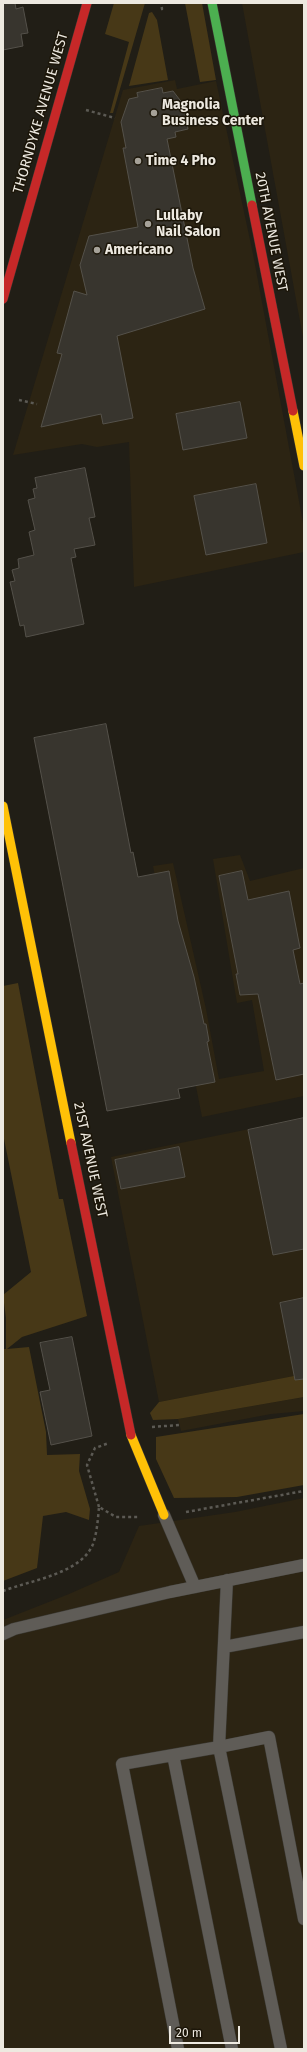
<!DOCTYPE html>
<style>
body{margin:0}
#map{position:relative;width:307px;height:2052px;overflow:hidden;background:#211e16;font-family:"Fira Sans",sans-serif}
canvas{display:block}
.frame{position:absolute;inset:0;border:4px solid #ede9e0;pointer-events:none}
.scale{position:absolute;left:169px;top:2026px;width:71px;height:18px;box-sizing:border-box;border:2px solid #ede9e0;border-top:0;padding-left:5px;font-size:12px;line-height:14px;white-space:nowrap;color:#ede9e0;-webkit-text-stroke:3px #1c1609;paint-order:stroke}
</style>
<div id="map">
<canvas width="307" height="2052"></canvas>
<div class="frame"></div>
<div class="scale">20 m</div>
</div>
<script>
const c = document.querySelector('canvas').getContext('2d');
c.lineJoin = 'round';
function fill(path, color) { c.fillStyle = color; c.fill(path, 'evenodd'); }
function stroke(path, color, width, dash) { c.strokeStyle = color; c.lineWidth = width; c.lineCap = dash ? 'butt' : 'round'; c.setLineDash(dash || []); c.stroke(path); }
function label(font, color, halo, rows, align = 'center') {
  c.font = font + ' "Fira Sans",sans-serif'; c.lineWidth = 3; c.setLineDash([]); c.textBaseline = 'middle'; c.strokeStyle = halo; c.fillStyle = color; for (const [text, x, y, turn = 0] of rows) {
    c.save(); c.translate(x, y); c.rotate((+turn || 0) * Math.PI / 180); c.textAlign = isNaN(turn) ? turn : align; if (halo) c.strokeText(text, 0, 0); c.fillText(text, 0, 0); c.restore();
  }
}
fill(new Path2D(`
 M242 3H304V343Z
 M175 80 177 89 216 81 253 254 304 528V552L134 587 129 442 97 447 82 444 13 455 123 90Z
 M240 855 250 881 304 868V1096L202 1117 153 866 173 863 206 1009 219 1079 264 1071 252 1000 237 1003 213 859Z
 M304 1118V1374L159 1402 111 1157Z
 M304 1397V1411L271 1414 181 1431 178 1419Z
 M304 1498V2049H3V1620L69 1594 119 1572 139 1526 235 1512Z`), '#2c2413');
fill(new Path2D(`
 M114 3H145L113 113H110L129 42 105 34Z
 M185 3H202L216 80 200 82Z
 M152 12 157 20 168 80 129 86 149 13Z
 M18 983 59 1199H63L87 1316 22 1337 7 1349 29 1347 46 1432 47 1455 80 1454 79 1471 90 1509 89 1520 66 1512 43 1516 37 1568 3 1581V1349H6V1318L3 1295 31 1272 3 1134V986Z
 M304 1374V1397L178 1419 153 1420 150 1413 159 1402Z
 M304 1414V1485L237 1497 174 1498 156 1459V1437Z`), '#473817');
const building = new Path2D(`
 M3 3H15L16 9 23 7 28 33 21 34 23 46 3 50Z
 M162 88 163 93 173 91 183 104 188 129 175 132 176 137 167 139 193 268 205 309 117 336 133 418 103 424 101 414 41 427 62 354 57 353 74 291 87 295 80 265 89 236 138 227 123 148H126L121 122 129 99 138 97 137 93Z
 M240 402 247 438 183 450 176 414Z
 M85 468 95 517 89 518 95 545 74 549 76 557 71 558 84 624 26 637 24 625 20 626 10 582 15 581 12 570 19 568 18 559 34 555 29 532 35 530 28 500 35 498 33 489 37 488 35 478Z
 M256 484 267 543 206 555 194 496Z
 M106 724 131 853 133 852 138 877 169 871 178 921 194 977 204 1024H206L209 1041 207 1042 215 1082 178 1089 180 1098 107 1111 34 738Z
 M242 871 248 900 289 891 300 948 293 950 300 984 304 983V1074L276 1080 258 994 240 995 236 974H238L219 876Z
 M304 1118V1249L273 1255 248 1130Z
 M179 1147 185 1177 121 1189 115 1160Z
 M304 1298V1379L295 1380 280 1303Z
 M72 1337 92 1436 51 1445 40 1392 50 1390 40 1343Z`);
fill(building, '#38352e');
stroke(building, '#54514a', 1);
const lane = new Path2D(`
 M164 1515 195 1587
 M3 1634 14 1629 170 1592 304 1565
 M224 1647 304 1632
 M173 1755 232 2049
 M178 2049 122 1764 219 1747 227 1580
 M281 2049 219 1747 269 1737 304 1919`);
const fast = new Path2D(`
 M212 3 252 205`);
const slow = new Path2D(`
 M293 411 304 466
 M3 806 71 1143
 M131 1435 164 1515`);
const jam = new Path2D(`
 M252 205 293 411
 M3 299 87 3
 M71 1143 131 1435`);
stroke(lane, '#3b3933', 13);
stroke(fast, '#3b3933', 10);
stroke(slow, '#3b3933', 10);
stroke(jam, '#3b3933', 10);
stroke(new Path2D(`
 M161 9H162L161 3
 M86 110 115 118
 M19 400 37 404
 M152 1427 179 1425
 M99 1507 87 1465 95 1448 109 1443
 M186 1512 304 1491
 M3 1591C31 1580 81 1574 93 1544 97 1533 98 1518 99 1507L116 1517H140`), '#5c5a54', 2.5, [3, 3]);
stroke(lane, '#5f5c57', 12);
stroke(fast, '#4caf50', 9);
stroke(slow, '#ffc107', 9);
stroke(jam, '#c62828', 9);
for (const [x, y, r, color] of [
 [154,113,4,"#a6a299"],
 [138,161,4,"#a6a299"],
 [148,224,4,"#a6a299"],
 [97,250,4,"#a6a299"]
]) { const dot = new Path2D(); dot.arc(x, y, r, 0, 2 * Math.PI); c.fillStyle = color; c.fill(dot); stroke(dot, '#1c1609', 1.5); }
label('bold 14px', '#ede9e0', '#1c1609', [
 ["Magnolia",162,105],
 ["Business Center",162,121],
 ["Time 4 Pho",146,161],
 ["Lullaby",156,216],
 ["Nail Salon",156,232],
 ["Americano",105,250]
], 'left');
label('14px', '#ede9e0', '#1c1609', [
 ["THORNDYKE AVENUE WEST",41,113,-74],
 ["20TH AVENUE WEST",271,232,79],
 ["21ST AVENUE WEST",90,1160,78]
]);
</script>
